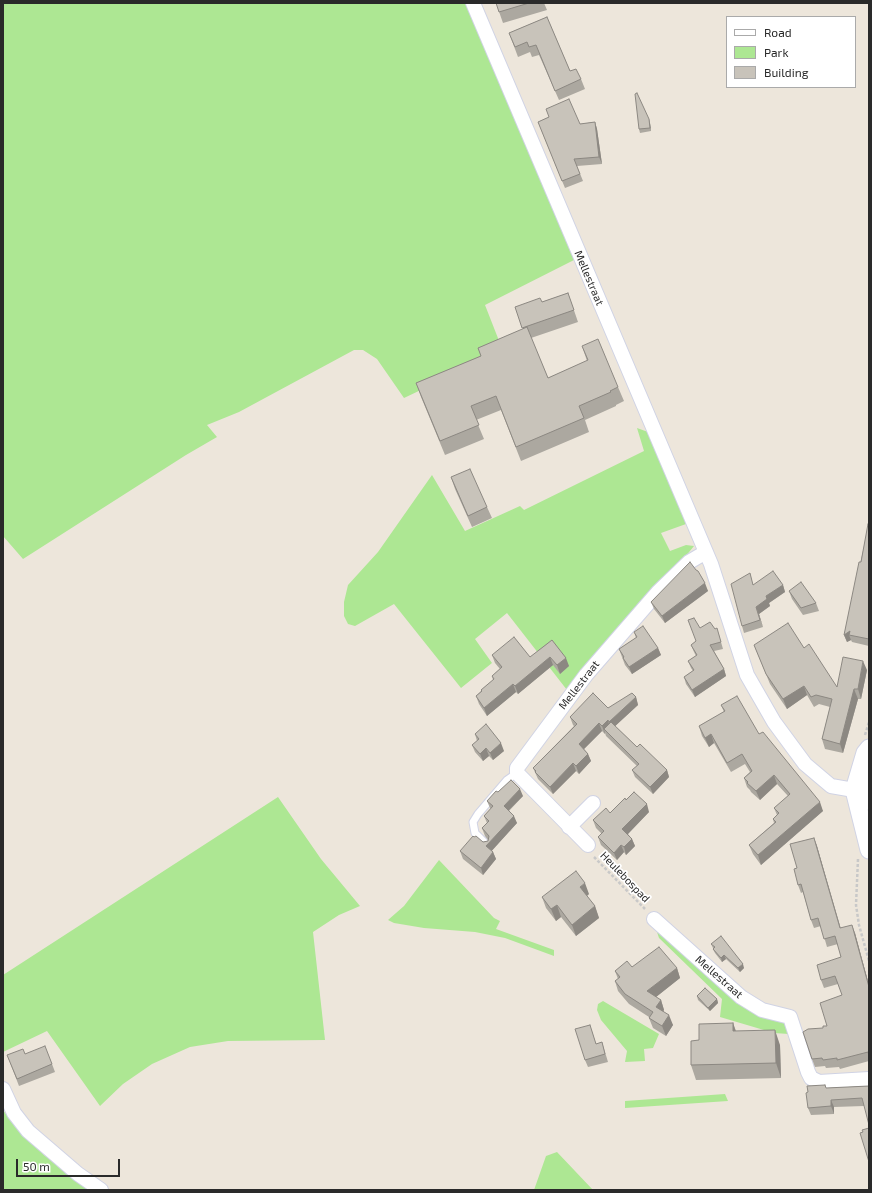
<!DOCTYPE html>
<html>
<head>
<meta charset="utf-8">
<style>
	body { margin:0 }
	#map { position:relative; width:872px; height:1193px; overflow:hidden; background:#ede6db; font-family:"Exo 2",sans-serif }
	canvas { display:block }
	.frame { position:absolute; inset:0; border:4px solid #2a2a2a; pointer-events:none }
	.legend { position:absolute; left:726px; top:16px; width:130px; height:72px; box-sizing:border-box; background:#fff; border:1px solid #aaa; margin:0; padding:5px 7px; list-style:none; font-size:12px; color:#2a2a2a }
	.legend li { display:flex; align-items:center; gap:8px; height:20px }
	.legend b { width:20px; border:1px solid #aaa }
	.scale { position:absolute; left:16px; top:1159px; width:104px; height:18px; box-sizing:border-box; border:2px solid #2a2a2a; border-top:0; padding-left:5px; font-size:12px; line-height:14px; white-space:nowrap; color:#2a2a2a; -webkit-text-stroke:3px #fff; paint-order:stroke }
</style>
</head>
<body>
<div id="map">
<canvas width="872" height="1193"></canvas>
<div class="frame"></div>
<ul class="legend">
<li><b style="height:5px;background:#fff"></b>Road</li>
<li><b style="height:11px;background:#ade793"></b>Park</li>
<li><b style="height:11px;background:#c8c3ba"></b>Building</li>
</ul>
<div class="scale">50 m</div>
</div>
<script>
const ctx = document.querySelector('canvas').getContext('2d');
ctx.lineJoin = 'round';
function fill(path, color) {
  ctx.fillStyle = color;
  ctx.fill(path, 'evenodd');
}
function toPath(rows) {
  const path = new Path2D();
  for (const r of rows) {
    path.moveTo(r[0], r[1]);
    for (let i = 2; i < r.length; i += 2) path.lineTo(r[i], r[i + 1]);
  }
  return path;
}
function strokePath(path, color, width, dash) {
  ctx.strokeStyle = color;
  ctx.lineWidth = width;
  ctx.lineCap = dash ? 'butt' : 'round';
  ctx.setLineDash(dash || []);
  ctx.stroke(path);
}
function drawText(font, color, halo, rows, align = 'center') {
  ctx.font = font + ' "Exo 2",sans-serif';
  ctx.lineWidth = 3.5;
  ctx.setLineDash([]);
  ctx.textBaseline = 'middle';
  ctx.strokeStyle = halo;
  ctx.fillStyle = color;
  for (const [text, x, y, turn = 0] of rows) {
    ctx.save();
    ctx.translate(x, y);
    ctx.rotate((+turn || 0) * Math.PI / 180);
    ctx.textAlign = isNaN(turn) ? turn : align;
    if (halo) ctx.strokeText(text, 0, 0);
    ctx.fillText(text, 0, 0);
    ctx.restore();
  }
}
const green = toPath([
	[3,3,466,3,574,260,485,305,503,351,404,398,377,359,363,350,354,350,239,412,207,425,217,437,186,455,23,559,3,536],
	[637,428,648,432,686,524,661,533,670,551,686,545,694,546,676,568,567,690,507,613,475,639,492,663,461,688,394,604,355,626,348,624,344,616,344,602,348,585,378,552,432,475,465,531,520,506,524,510,644,451],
	[278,797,321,859,360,906,339,915,313,932,325,1040,228,1041,190,1047,152,1064,123,1084,100,1106,47,1031,3,1052,3,975],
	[439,860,494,918,500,921,496,929,554,950,554,956,505,938,475,932,424,928,394,923,388,920,404,906],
	[662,927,702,966,788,1023,789,1034,774,1033,720,1017,722,999,659,938,657,932],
	[603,1001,659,1034,653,1048,644,1049,645,1061,625,1062,627,1051,601,1020,597,1010,598,1004],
	[725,1094,728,1101,625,1108,625,1101],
	[3,1110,14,1125,44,1155,91,1190,3,1190],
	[557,1152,593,1190,534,1190,546,1156]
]);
const path = toPath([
	[865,735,869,722],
	[594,857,645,909],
	[858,859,856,905,859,925,869,961]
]);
const service = toPath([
	[487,845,475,833,473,822,478,814,507,780,517,773]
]);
const minor = toPath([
	[473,3,711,564,747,675,774,722,805,764,831,786,854,790,864,790],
	[569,827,593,803],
	[588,845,517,773,517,768,586,675,658,592,689,562,706,552],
	[654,919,741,997,762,1010,790,1017,808,1072,811,1078,819,1082,869,1079],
	[3,1089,14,1113,28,1131,78,1174,101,1190]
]);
const tertiary = toPath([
	[869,748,865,753,854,790,869,850],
	[869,776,867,790,869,801]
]);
const wall = toPath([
	[496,3,544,3,547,10,503,23],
	[547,17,570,71,581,79,585,89,559,100,539,55,532,57,530,52,518,57,509,33],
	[549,117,580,124,595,122,597,129,602,164,577,166,583,181,565,188,538,122],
	[649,119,650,123,651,131,640,133,639,129],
	[568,293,578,322,531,338,548,378,587,361,582,346,618,387,624,401,616,405,616,406,585,420,589,432,521,461,501,410,476,420,484,439,445,455,421,397,416,383,481,356,478,348,523,329,515,307,542,302],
	[451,477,487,507,492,518,472,527,455,489],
	[869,524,869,646,852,642,851,640,847,642,844,635],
	[696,570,708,591,665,623,654,609,651,602],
	[750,573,753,585,783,585,785,592,769,603,770,606,759,614,763,627,744,633,742,626],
	[789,591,816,603,819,611,803,615,792,599],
	[700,628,715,629,719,635,723,649,714,651,724,669,726,676,695,697,686,684,684,677,693,671,691,668,688,661,696,656,694,652,691,645,696,641],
	[634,632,658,648,661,655,632,674,625,665,619,649,636,638],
	[552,640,569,666,560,674,553,665,518,694,516,692,487,716,479,704,476,696,481,691,481,690,493,680,492,676,500,669,495,663,492,655,530,657],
	[754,645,804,648,837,687,867,670,861,699,858,699,843,753,825,749,822,739,830,707,819,704,814,707,807,695,787,709,770,684],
	[636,697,638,705,615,726,637,747,667,770,669,777,653,794,635,777,632,770,637,766,606,736,605,733,605,734,602,731,584,749,588,754,591,761,579,774,576,771,553,794,538,779,533,768,574,726,573,725,570,717,608,708],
	[721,705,759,734,823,811,761,865,753,854,749,845,774,823,773,819,777,815,774,808,788,796,777,784,760,800,751,792,750,790,747,787,744,778,750,772,745,764,731,772,714,743,709,747,702,736,699,726,724,712],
	[475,734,504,751,493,760,489,756,483,761,475,752,472,745,477,741],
	[498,792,523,796,509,811,517,823,491,851,493,852,496,859,483,875,463,859,460,851,483,842,488,841,488,840,485,836,482,828,487,823,484,816,491,809,490,808,487,801],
	[626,800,649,812,628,834,632,839,635,846,626,855,624,852,617,860,601,845,598,837,602,834,596,828,593,820,610,813],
	[814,838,817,846,840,928,855,933,869,985,869,1061,840,1069,839,1067,826,1068,825,1066,815,1067,812,1059,823,1028,827,1026,842,995,838,984,824,988,821,980,841,957,838,944,827,947,821,926,814,928,811,920,803,892,801,893,798,885,797,868],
	[589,894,587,896,595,906,599,918,576,936,561,917,556,921,546,908,542,897],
	[711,944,744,968,740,972,726,959,722,962,715,953,713,949,714,949,713,948],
	[632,967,677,968,680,978,656,997,661,1000,664,1010,663,1011,673,1025,666,1036,653,1028,649,1018,649,1017,629,1004,618,991,615,981,618,979,615,971],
	[697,996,717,999,718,1003,710,1011,698,1000],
	[733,1023,736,1031,780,1045,781,1078,696,1080,691,1065,699,1040],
	[590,1025,596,1044,602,1042,608,1062,588,1067,585,1060],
	[25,1054,52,1064,55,1072,19,1086,7,1055],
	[869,1086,864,1106,834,1107,834,1114,811,1115,808,1108,827,1088]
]);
const shadedWall = toPath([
	[649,119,650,123,651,131,650,128],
	[595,122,597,129,602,164,599,157],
	[705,583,708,591,665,623,662,616],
	[783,585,785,592,769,603,770,606,759,614,763,627,756,607,766,596],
	[850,631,849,635,851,640,847,642,844,635],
	[658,648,661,655,632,674,629,667],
	[550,657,553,665,518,694,515,686],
	[566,658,569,666,560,674,557,665],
	[863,661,867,670,861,699,858,689],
	[724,669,726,676,695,697,692,690],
	[513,684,516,692,487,716,484,708],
	[804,686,807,695,787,709,783,699],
	[854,689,858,699,843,753,840,744],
	[636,697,638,705,612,729,609,722],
	[608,720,610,728,604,729,605,733,605,734,602,726],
	[599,723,602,731,581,752,579,744],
	[711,734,714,743,709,747,705,738],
	[501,743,504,751,493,760,490,753],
	[486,748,489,756,483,761,480,754],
	[588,754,591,761,579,774,576,766],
	[573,763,576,771,553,794,550,787],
	[667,770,669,777,653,794,650,787],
	[774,775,777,784,760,800,756,791],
	[520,789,523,796,506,813,504,806],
	[820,802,823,811,761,865,758,855],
	[647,804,649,812,625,837,622,829],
	[514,816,517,823,489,854,486,846],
	[814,838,817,846,843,936,840,928],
	[632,839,635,846,626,855,624,847],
	[621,845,624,852,617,860,614,853],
	[493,852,496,859,483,875,481,868],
	[585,883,589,894,584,898,580,887],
	[557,905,561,917,556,921,551,909],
	[595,906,599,918,576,936,572,925],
	[852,925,855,933,869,985,869,987],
	[724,955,726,959,722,962,721,958],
	[743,964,744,968,740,972,738,968],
	[677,968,680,978,651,1001,647,991],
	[717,999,718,1003,710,1011,708,1008],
	[661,1000,664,1010,660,1017,656,1007],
	[669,1015,673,1025,666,1036,662,1026],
	[733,1023,738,1038,733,1031],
	[775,1030,780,1045,781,1078,776,1063],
	[831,1100,834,1107,834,1114,831,1106]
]);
const building = toPath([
	[496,3,529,3,499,12,496,3],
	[547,17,570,71,576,69,581,79,555,91,536,45,529,47,527,42,515,47,509,33,547,17],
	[637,93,649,119,650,128,639,129,635,94,637,93],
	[569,99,580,124,595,122,599,157,574,159,580,174,562,181,538,122,549,117,546,109,569,99],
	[568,293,574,310,522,328,515,307,540,298,542,302,568,293],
	[527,327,548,378,588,360,582,346,598,339,618,387,610,391,611,392,579,406,584,418,516,447,496,396,471,406,479,425,440,441,416,383,481,356,478,348,527,327],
	[470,469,487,507,468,516,451,477,470,469],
	[868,524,869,524,869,639,849,635,850,631,844,635,859,562,861,562,868,524],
	[690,562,696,570,698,571,705,583,662,616,651,602,690,562],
	[773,571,783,585,766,596,767,599,756,607,760,620,742,626,731,584,750,573,753,585,773,571],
	[801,582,816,603,801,608,789,591,801,582],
	[694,618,700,628,710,622,715,629,717,628,721,642,710,645,724,669,692,690,684,677,694,670,688,661,697,655,691,645,696,641,688,620,694,618],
	[788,623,804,648,809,644,837,687,843,657,863,661,858,689,854,689,840,744,822,739,832,699,816,695,811,697,804,686,783,699,766,674,754,645,788,623],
	[643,626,658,648,629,667,623,658,624,657,619,649,637,637,634,632,643,626],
	[514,637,530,657,552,640,566,658,557,665,550,657,515,686,513,684,484,708,476,696,482,691,481,690,494,679,492,676,502,667,492,655,514,637],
	[593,693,608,708,632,693,636,697,609,722,608,720,602,726,599,723,579,744,588,754,576,766,573,763,550,787,535,772,536,771,533,768,577,724,570,717,593,693],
	[737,696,759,734,763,732,820,802,758,855,749,845,776,822,773,819,779,813,774,808,790,794,774,775,756,791,747,783,748,782,744,778,752,771,742,754,727,763,711,734,705,738,699,726,725,711,721,705,737,696],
	[611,722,637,747,640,744,667,770,650,787,632,770,639,764,604,729,611,722],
	[486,724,501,743,490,753,486,748,480,754,472,745,479,739,475,734,486,724],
	[511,780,520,789,504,806,514,816,486,846,493,852,481,868,460,851,473,836,474,837,476,836,483,842,488,841,489,836,482,828,489,821,484,816,493,806,487,801,496,791,498,792,511,780],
	[634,792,647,804,622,829,632,839,624,847,621,845,614,853,598,837,604,831,593,820,606,808,610,813,625,798,626,800,634,792],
	[814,838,840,928,852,925,869,987,869,1056,868,1052,837,1060,837,1058,823,1060,822,1058,812,1059,803,1032,808,1029,823,1028,823,1026,827,1026,820,1003,842,995,835,976,821,980,817,965,841,957,835,936,824,939,818,918,811,920,801,884,798,885,794,869,797,868,790,844,814,838],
	[576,871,585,883,580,887,595,906,572,925,557,905,551,909,542,897,576,871],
	[721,936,743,964,738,968,724,955,721,958,713,949,715,947,711,944,721,936],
	[659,947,677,968,647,991,661,1000,656,1007,669,1015,662,1026,649,1018,653,1012,625,994,615,981,620,977,615,971,627,961,632,967,659,947],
	[705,988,717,999,708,1008,697,996,705,988],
	[733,1023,733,1031,775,1030,776,1063,691,1065,691,1041,699,1040,699,1024,733,1023],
	[590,1025,596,1044,602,1042,605,1054,585,1060,575,1029,590,1025],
	[45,1046,52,1064,17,1079,7,1055,23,1049,25,1054,45,1046],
	[825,1085,826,1088,869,1086,869,1125,862,1098,831,1100,831,1106,808,1108,806,1093,808,1092,807,1086,825,1085],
	[869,1128,869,1162,860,1133,863,1132,862,1130,869,1128]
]);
const streetNames = [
	["Mellestraat",589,278,67],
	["Mellestraat",579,685,-52],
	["Heulebospad",625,877,46],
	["Mellestraat",719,977,41]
];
fill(green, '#ade793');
strokePath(service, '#d0d3e4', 9);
strokePath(minor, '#d0d3e4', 16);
strokePath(tertiary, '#d0d3e4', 19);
strokePath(path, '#c8c8c8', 2.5, [3, 2]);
strokePath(service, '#fff', 7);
strokePath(minor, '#fff', 14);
strokePath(tertiary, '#fff', 17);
fill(wall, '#aca8a0');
fill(shadedWall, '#8c8882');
fill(building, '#c8c3ba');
strokePath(building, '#8c8882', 1);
drawText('11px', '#2a2a2a', '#fff', streetNames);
</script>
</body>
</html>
